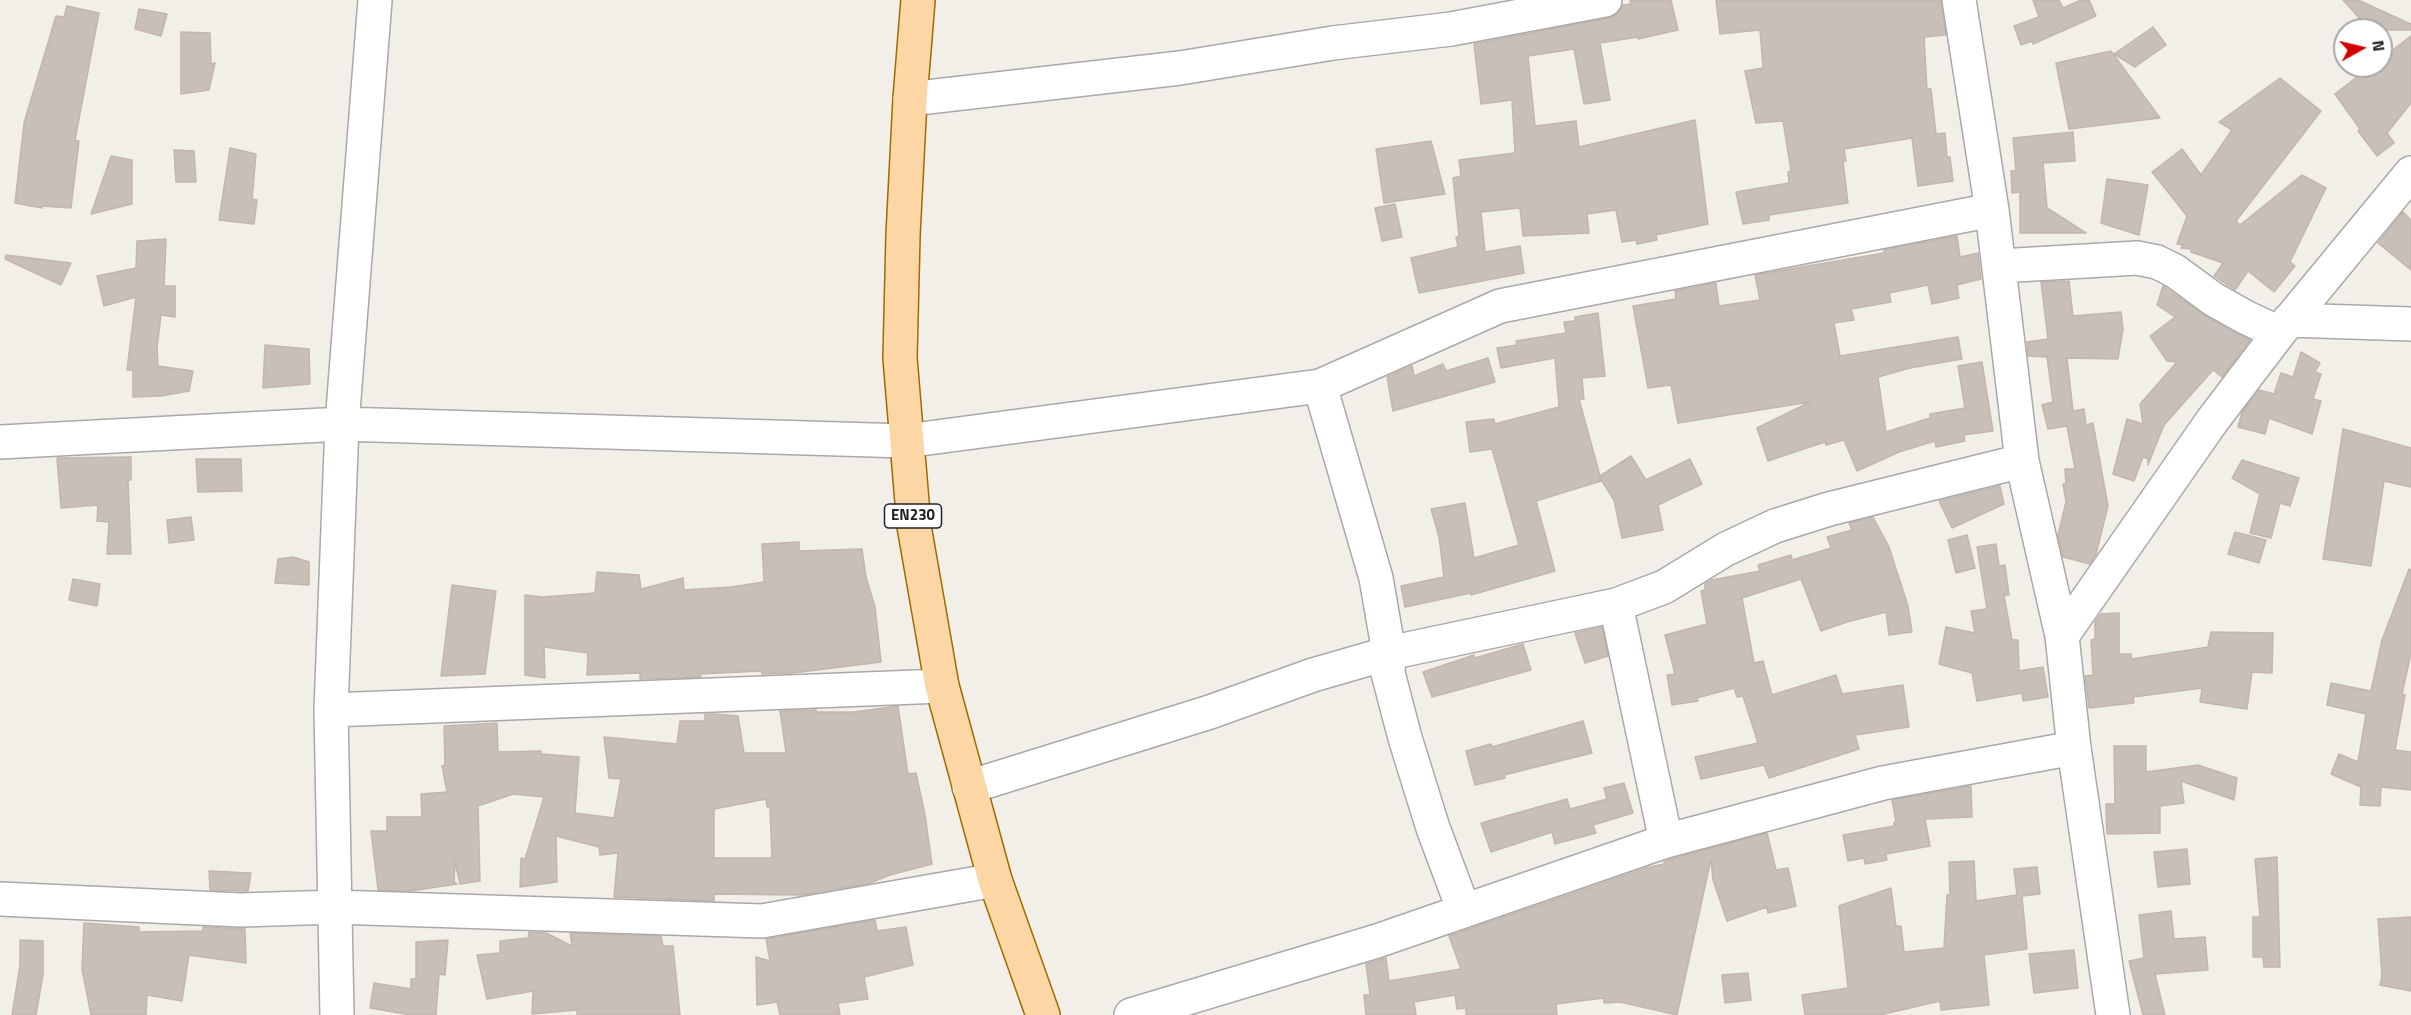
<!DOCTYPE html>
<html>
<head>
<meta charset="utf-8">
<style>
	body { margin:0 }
	#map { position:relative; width:2411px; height:1015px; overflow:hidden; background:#f2efe9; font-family:"Titillium Web",sans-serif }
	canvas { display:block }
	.north { position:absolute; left:2333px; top:18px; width:60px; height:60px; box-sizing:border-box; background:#fff; border:2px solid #a7a7a7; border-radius:50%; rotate:82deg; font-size:16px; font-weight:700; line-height:24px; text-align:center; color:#222 }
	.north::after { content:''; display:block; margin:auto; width:21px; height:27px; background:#d40000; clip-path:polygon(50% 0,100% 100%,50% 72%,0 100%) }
</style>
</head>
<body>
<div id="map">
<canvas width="2411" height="1015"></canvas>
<div class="north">N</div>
</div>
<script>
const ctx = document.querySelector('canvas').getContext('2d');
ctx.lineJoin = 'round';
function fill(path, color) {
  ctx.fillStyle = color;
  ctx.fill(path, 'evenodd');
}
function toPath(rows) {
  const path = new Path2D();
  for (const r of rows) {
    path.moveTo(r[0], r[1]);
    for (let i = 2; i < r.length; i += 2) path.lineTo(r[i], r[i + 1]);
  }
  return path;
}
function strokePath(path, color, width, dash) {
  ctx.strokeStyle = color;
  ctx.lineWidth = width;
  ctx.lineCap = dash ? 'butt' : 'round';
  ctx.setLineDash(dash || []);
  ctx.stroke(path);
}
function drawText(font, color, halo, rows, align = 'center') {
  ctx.font = font + ' "Titillium Web",sans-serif';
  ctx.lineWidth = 4.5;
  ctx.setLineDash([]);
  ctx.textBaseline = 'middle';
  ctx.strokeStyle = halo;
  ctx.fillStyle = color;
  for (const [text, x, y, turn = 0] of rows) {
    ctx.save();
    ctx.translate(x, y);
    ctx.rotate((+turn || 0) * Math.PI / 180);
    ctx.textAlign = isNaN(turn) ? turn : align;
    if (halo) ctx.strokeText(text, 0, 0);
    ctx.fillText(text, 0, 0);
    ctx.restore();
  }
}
const building = toPath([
	[1630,0,1671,0,1678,30,1638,39,1638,37,1600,43,1610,100,1584,104,1574,49,1528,56,1535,126,1576,121,1579,147,1695,120,1708,224,1656,235,1657,240,1637,244,1636,240,1622,242,1616,210,1587,214,1589,233,1523,236,1520,208,1481,212,1485,252,1520,246,1524,273,1419,293,1411,258,1458,247,1456,237,1459,237,1453,178,1461,176,1459,160,1515,153,1512,100,1481,104,1474,44,1608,18,1618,14,1623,5,1631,4,1630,0],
	[1716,0,1941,0,1946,35,1924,37,1927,89,1931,89,1936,134,1945,133,1947,157,1950,157,1953,181,1918,186,1912,138,1844,149,1846,161,1843,161,1848,203,1769,215,1769,220,1743,224,1736,192,1789,183,1788,172,1791,171,1783,121,1756,123,1745,71,1763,68,1760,30,1720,34,1716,0],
	[2033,0,2059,0,2063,8,2081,0,2089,0,2096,16,2033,44,2032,41,2021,45,2014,26,2039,17,2033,0],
	[2343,0,2358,0,2411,24,2411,30,2358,30,2362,21,2343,0],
	[67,6,99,13,75,140,79,141,71,208,42,206,42,208,15,203,24,123,56,16,64,17,67,6],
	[139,9,167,14,161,36,135,29,139,9],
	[2153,27,2166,45,2135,67,2114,54,2153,27],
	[181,32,210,33,211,64,215,63,209,90,181,94,181,32],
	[2411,36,2411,103,2387,133,2394,143,2377,156,2358,131,2360,129,2335,94,2371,66,2381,66,2381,59,2411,36],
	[2111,51,2160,118,2069,129,2056,63,2111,51],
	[2280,78,2321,111,2236,221,2240,225,2302,175,2326,188,2290,262,2295,266,2274,292,2248,271,2235,290,2214,276,2223,263,2191,252,2191,249,2181,248,2183,245,2177,244,2187,216,2152,172,2182,149,2201,175,2232,130,2219,122,2280,78],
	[2073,132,2075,161,2043,163,2047,208,2086,233,2020,233,2020,192,2012,193,2011,171,2016,171,2013,138,2073,132],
	[1431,141,1445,194,1384,203,1376,149,1431,141],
	[230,148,256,154,252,199,257,200,254,224,219,220,230,148],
	[174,150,194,151,196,182,176,182,174,150],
	[111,156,132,160,132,204,91,214,111,156],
	[2107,179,2148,185,2139,235,2101,223,2107,179],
	[1395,204,1402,237,1382,241,1375,208,1395,204],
	[2403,212,2411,220,2411,270,2378,243,2403,212],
	[1957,236,1960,257,1978,253,1981,279,1957,285,1959,298,1932,304,1928,285,1889,293,1891,302,1851,309,1854,320,1834,323,1840,356,1958,337,1962,359,1910,368,1878,377,1886,432,1930,418,1930,414,1965,408,1958,366,1982,362,1993,431,1964,435,1965,441,1936,447,1935,441,1899,452,1857,471,1844,440,1826,445,1825,442,1768,461,1757,428,1810,402,1678,423,1671,385,1648,388,1633,306,1676,299,1675,291,1716,283,1719,306,1760,300,1755,275,1884,253,1884,250,1957,236],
	[166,239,164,286,175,286,175,317,161,315,157,348,158,366,193,371,189,391,161,396,133,397,133,370,127,370,136,297,104,306,97,276,136,268,137,241,166,239],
	[6,255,71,263,61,285,5,259,6,255],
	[2069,281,2073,316,2121,312,2123,329,2118,359,2067,358,2073,411,2084,409,2086,425,2093,423,2108,506,2096,554,2090,564,2063,557,2058,535,2066,502,2063,484,2066,484,2065,469,2075,469,2067,426,2048,429,2042,405,2053,402,2047,357,2028,356,2027,342,2048,339,2041,282,2069,281],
	[2163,286,2204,315,2250,340,2222,377,2213,370,2164,425,2148,465,2148,459,2143,457,2134,481,2113,474,2127,419,2143,424,2140,404,2177,362,2167,361,2150,336,2175,317,2157,305,2163,286],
	[1598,313,1605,376,1582,378,1584,399,1579,399,1600,476,1631,456,1646,480,1690,459,1702,484,1658,505,1663,530,1622,538,1614,500,1600,478,1601,481,1536,501,1555,571,1471,595,1471,593,1405,607,1401,586,1444,577,1439,537,1431,509,1465,503,1474,558,1519,545,1492,449,1470,452,1466,422,1494,419,1495,424,1559,407,1555,358,1501,368,1497,348,1517,345,1516,341,1566,333,1564,322,1575,321,1575,317,1598,313],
	[265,345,309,349,310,384,263,388,265,345],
	[2301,352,2320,363,2315,372,2321,374,2313,399,2321,401,2312,434,2269,418,2265,434,2238,427,2242,412,2259,390,2274,394,2281,373,2293,377,2301,352],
	[1488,358,1495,382,1393,411,1387,377,1412,366,1414,376,1443,364,1446,371,1488,358],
	[2343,429,2411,448,2411,487,2384,481,2371,566,2323,559,2343,429],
	[131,457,131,480,128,480,131,554,107,554,109,522,97,521,98,505,61,508,57,458,131,457],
	[196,459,241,459,242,491,198,492,196,459],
	[2242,460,2299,478,2290,506,2280,503,2271,538,2250,533,2260,494,2232,478,2242,460],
	[2000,486,2004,504,1952,528,1939,501,2000,486],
	[191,517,194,540,169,543,167,520,191,517],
	[1873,517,1889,547,1908,606,1912,632,1889,635,1886,612,1847,622,1821,631,1801,579,1742,598,1754,663,1763,661,1772,695,1836,675,1842,694,1903,685,1909,727,1855,735,1859,749,1769,778,1764,765,1701,779,1695,757,1758,743,1743,696,1737,697,1734,688,1697,698,1698,701,1672,705,1667,675,1675,674,1665,635,1707,624,1701,591,1705,590,1705,584,1712,580,1760,571,1758,565,1791,555,1792,560,1831,548,1827,537,1852,530,1849,523,1873,517],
	[2235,532,2266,540,2259,563,2228,554,2235,532],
	[1967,535,1975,568,1956,573,1948,540,1967,535],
	[799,542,799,551,862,549,866,577,875,607,881,662,793,673,762,674,761,671,700,674,701,677,640,679,640,673,587,675,588,653,544,647,545,678,525,675,525,595,543,597,595,593,597,572,639,575,641,589,683,578,684,590,731,587,764,582,762,544,799,542],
	[1996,544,1999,566,2005,565,2009,595,2004,595,2012,640,2018,640,2019,671,2043,667,2048,697,2023,701,2022,693,1977,701,1972,673,1939,664,1946,627,1975,633,1971,611,1987,609,1977,547,1996,544],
	[293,557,309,562,309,585,275,583,278,559,293,557],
	[2409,569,2411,570,2411,653,2402,694,2405,695,2395,750,2411,752,2411,790,2381,787,2380,806,2360,805,2361,787,2331,774,2339,754,2358,762,2366,714,2327,705,2331,683,2371,691,2382,640,2409,569],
	[73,579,100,584,97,606,69,600,73,579],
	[452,585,496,591,485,674,441,676,452,585],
	[2119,613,2119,654,2131,654,2131,659,2208,647,2211,632,2273,633,2272,673,2252,672,2247,709,2200,702,2202,688,2133,697,2134,703,2089,708,2085,676,2093,675,2091,640,2095,639,2095,622,2101,614,2119,613],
	[1602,627,1608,656,1585,663,1575,633,1602,627],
	[1523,644,1531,670,1432,697,1423,672,1474,655,1475,658,1523,644],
	[898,706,908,774,916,773,925,815,932,864,890,875,870,883,801,895,714,894,714,901,614,897,618,853,600,855,599,847,556,836,557,882,520,887,521,858,525,859,544,797,513,794,478,806,480,881,460,884,455,862,454,882,457,884,410,891,378,890,371,831,387,831,387,817,422,817,421,794,447,792,442,766,445,765,444,726,497,723,498,752,541,751,541,754,579,757,575,813,614,818,621,779,609,778,604,737,677,744,680,721,705,721,705,714,715,714,738,716,744,753,786,753,780,711,816,710,816,712,854,712,898,706],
	[766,799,767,807,770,806,772,858,714,858,714,809,766,799],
	[1583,721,1592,753,1504,775,1505,778,1475,785,1466,751,1491,744,1492,747,1583,721],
	[2114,746,2146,746,2146,772,2198,765,2237,778,2234,800,2181,781,2184,803,2160,806,2160,833,2107,834,2106,804,2115,804,2114,746],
	[1624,783,1633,813,1593,825,1596,833,1555,844,1552,832,1491,852,1481,823,1567,799,1570,809,1607,799,1604,788,1624,783],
	[1971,786,1972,817,1925,819,1930,846,1886,854,1887,860,1865,864,1864,858,1848,861,1843,835,1894,826,1894,822,1896,822,1892,800,1971,786],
	[1767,833,1776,870,1788,868,1796,906,1768,913,1767,907,1727,921,1713,880,1711,859,1677,1015,1620,1002,1604,1003,1604,998,1556,1004,1557,1015,1466,1015,1466,1008,1457,1009,1455,995,1414,1002,1416,1015,1366,1015,1364,995,1370,995,1366,964,1386,958,1389,981,1461,969,1449,936,1646,868,1664,864,1664,862,1671,859,1767,833],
	[2187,849,2190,884,2158,887,2154,852,2187,849],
	[2277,857,2280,967,2264,967,2263,957,2253,957,2253,917,2260,917,2255,859,2277,857],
	[1974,861,1976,901,2017,895,2014,869,2037,867,2040,894,2022,896,2027,949,1984,955,1989,1005,1941,1010,1940,1001,1880,1015,1805,1015,1802,995,1848,988,1839,906,1891,888,1896,926,1901,926,1904,952,1944,948,1947,895,1950,895,1949,862,1974,861],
	[209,871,251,873,248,891,210,890,209,871],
	[2171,911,2174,939,2205,937,2208,970,2155,974,2165,1015,2143,1015,2129,961,2144,958,2139,915,2171,911],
	[2411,917,2411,991,2380,985,2382,976,2378,919,2411,917],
	[875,920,877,931,906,927,913,965,864,977,868,999,838,1003,840,1015,780,1015,777,1002,757,1005,756,957,770,961,766,939,875,920],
	[84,923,139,927,139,932,203,931,203,927,245,929,246,963,189,955,182,1001,147,995,146,1015,91,1015,82,969,84,923],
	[529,932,546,933,572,946,570,933,661,936,663,946,673,946,680,1015,577,1015,577,1010,532,1014,533,991,487,999,477,955,500,953,500,941,528,938,529,932],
	[20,940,43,941,43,975,36,1015,12,1015,20,965,20,940],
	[448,940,445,975,439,974,436,1015,411,1015,370,1008,374,983,411,989,411,979,416,979,416,942,448,940],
	[2074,950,2078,988,2034,993,2029,954,2074,950],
	[1748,973,1751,1000,1725,1003,1722,975,1748,973]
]);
const minor = toPath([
	[1959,0,1992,210,2022,461,2062,636,2074,748,2113,1015],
	[910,99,1180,68,1333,43,1451,29,1605,0],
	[1999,266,2137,258,2157,262,2175,271,2213,299,2245,317,2279,333],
	[2289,320,2411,324],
	[1320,386,1376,578,1389,653,1388,673,1405,738,1433,828,1464,911],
	[0,442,342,424,906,441,1320,386,1500,306,1992,210],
	[1616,605,1666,841],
	[2062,636,2212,421,2279,333,2411,173],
	[331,710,942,686],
	[969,787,1210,712,1313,675,1389,653,1616,605,1664,587,1726,549,1775,526,1829,509,2022,461],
	[0,899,241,910,335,907,762,921,995,880],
	[337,1015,331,710,342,424,375,0],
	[1131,1015,1377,941,1666,841,1883,783,2074,748]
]);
const major = toPath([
	[918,0,910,99,903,235,900,358,914,526,942,686,995,880,1043,1015]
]);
const shields = [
	[913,516,57]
];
const shieldNames = [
	["EN230",913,516]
];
fill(building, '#c7bfb8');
strokePath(building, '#c4b6ab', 1.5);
strokePath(minor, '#a9a9a9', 36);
strokePath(major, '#a06b00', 36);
strokePath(minor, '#fff', 33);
strokePath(major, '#fcd6a4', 33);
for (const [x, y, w] of shields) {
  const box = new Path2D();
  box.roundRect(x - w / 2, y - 12, w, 24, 4.5);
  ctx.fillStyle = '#fff';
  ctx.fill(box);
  strokePath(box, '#222', 1.5);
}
drawText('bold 15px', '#222', null, shieldNames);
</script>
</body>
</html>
